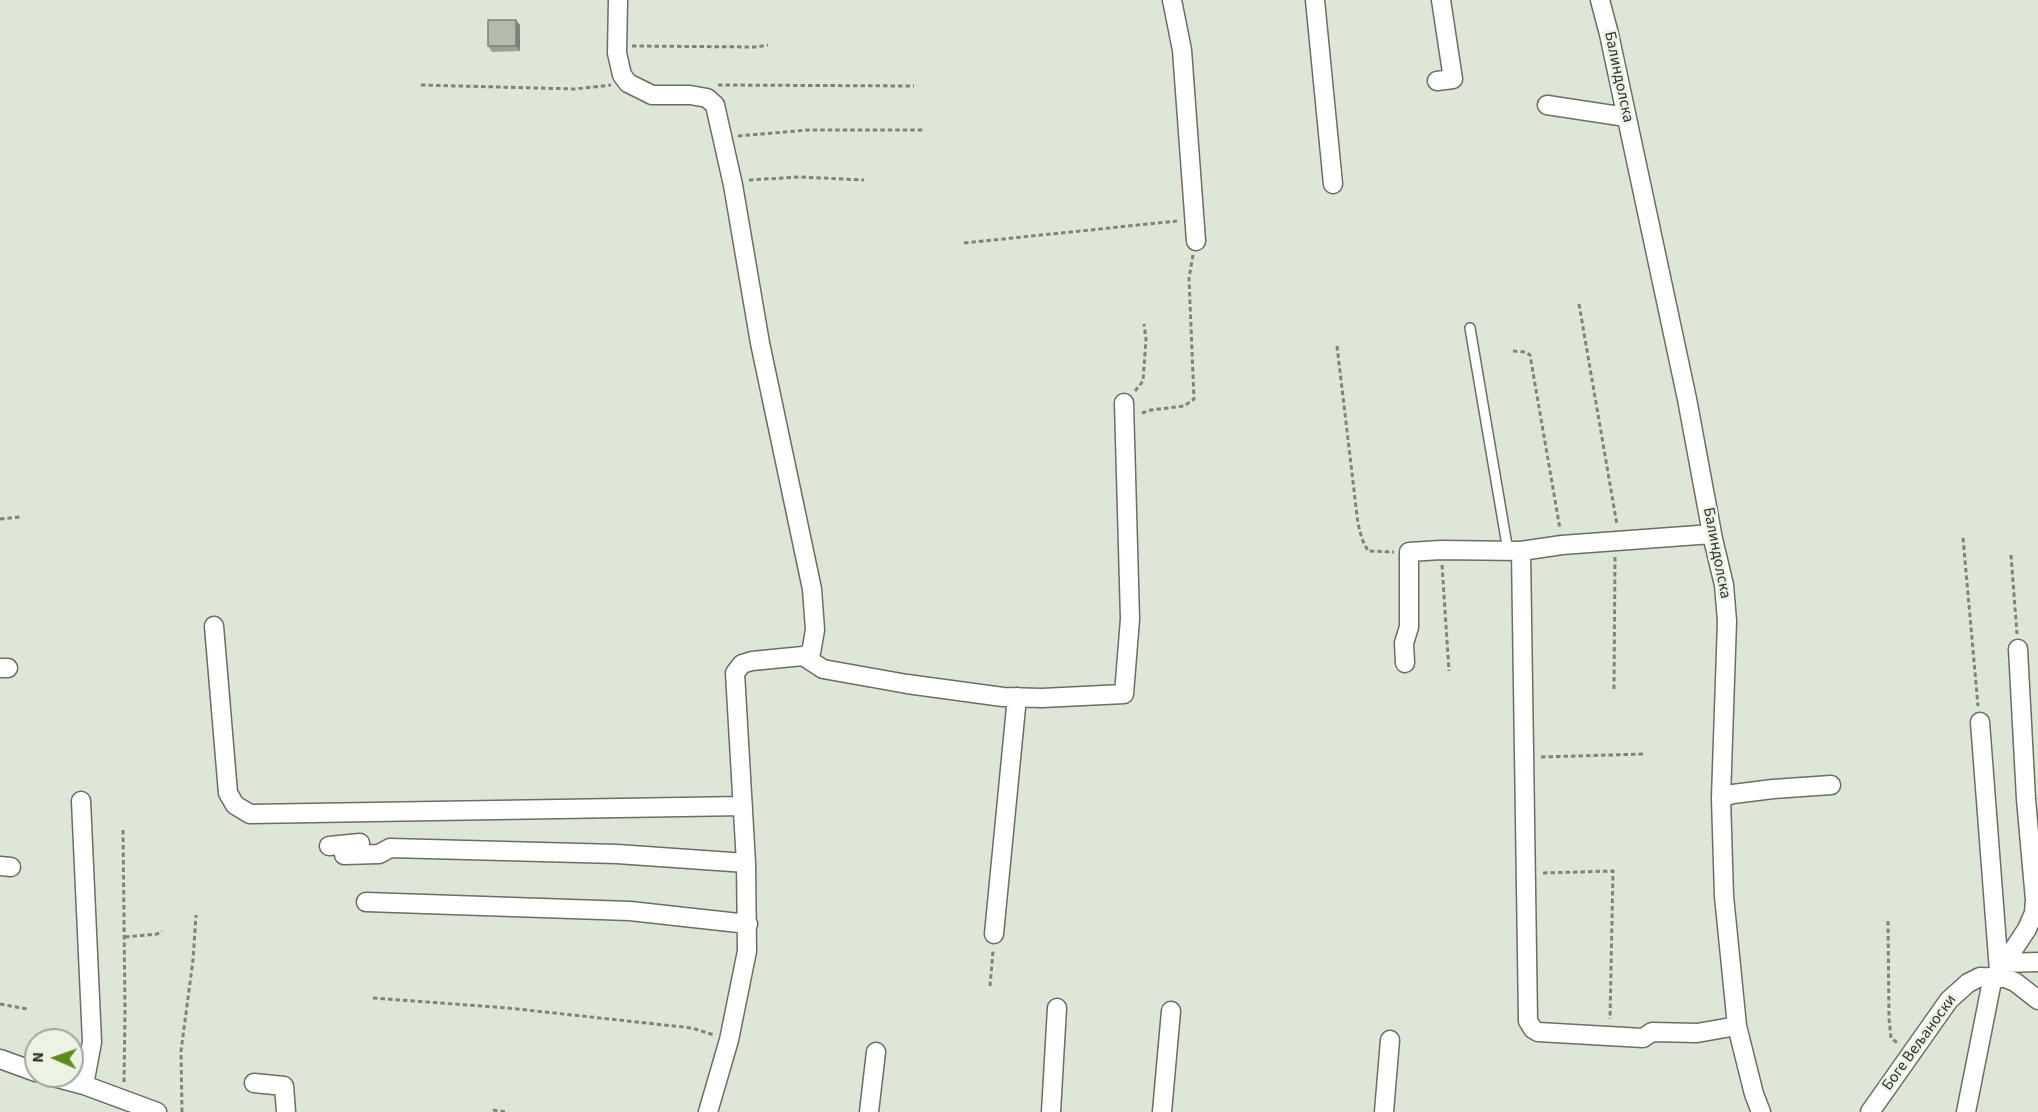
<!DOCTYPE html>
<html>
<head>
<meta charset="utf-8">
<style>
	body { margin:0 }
	#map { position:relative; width:2038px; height:1112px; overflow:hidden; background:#dee6d8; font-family:"Source Sans 3",sans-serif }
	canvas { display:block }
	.north { position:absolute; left:24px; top:1028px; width:60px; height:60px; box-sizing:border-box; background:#ecf3e5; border:2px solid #a0a69b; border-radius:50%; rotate:272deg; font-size:16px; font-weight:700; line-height:24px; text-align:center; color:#2f322c }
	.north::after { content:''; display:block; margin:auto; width:21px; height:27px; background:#5d8b1e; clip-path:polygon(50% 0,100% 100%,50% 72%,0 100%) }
</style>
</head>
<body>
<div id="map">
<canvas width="2038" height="1112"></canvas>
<div class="north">N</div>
</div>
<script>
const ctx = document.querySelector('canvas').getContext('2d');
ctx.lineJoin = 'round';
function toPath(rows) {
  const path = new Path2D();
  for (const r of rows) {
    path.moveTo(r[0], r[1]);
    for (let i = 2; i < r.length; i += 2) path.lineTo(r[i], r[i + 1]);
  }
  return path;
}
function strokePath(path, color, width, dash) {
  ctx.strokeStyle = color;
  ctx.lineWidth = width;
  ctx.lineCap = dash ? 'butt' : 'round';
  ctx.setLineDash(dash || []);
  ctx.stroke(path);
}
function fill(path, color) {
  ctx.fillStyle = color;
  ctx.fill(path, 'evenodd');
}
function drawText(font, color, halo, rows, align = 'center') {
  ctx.font = font + ' "Source Sans 3",sans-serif';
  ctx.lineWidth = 5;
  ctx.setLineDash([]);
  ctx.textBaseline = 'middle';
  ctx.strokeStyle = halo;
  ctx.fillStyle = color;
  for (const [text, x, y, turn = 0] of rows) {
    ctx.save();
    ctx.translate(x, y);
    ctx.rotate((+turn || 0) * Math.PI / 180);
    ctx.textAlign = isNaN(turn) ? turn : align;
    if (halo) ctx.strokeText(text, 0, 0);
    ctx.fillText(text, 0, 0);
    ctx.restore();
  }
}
const path = toPath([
	[632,46,757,47,768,45],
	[421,85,575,89,611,85],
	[718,85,914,86],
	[738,136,808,130,925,130],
	[749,180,800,177,864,180],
	[964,243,1177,221],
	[1579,304,1617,525],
	[1337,346,1358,524,1362,539,1368,551,1394,552],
	[1513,351,1525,352,1530,355,1560,529],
	[1135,391,1143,381,1146,339,1144,324],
	[1142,413,1151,410,1184,406,1194,399,1189,278,1193,255],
	[0,519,20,517],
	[1963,538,1978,706],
	[2011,555,2017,634],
	[1442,565,1449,671],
	[1614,689,1615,556],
	[1541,757,1644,754],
	[123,830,125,1010,124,1083],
	[1543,873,1613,871,1610,1019],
	[1888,921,1889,1019,1891,1038,1899,1044],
	[125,937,157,934,162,931],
	[990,986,993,951],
	[373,998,508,1008,692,1028,714,1035],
	[0,1004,27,1009],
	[493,1110,506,1112],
	[182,1112,181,1051,193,960,196,915]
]);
const service = toPath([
	[1470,328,1508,551]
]);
const minor = toPath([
	[618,0,617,53,622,75,628,83,652,95,690,95,707,98,715,105,733,185,760,343,812,589,815,630,811,653,803,656,752,661,742,664,735,673,746,863,747,951,729,1040,708,1112],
	[1172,0,1182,50,1196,241],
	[1315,0,1333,184],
	[1600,0,1609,34,1687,399,1713,539,1724,585,1727,621,1721,798,1724,896,1737,1026,1754,1094,1761,1112],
	[1437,81,1453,79,1441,0],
	[1547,105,1626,117],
	[1521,551,1528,1021,1533,1029,1538,1032,1643,1038,1652,1032,1697,1033,1737,1026],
	[214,626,228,793,235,805,250,814,743,806],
	[803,656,823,669,907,684,1003,697,1042,698,1124,694,1130,619,1124,403],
	[1405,663,1404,643,1409,627,1409,552,1441,550,1521,551,1562,545,1712,534],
	[0,668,8,668],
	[1980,722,1999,971],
	[1721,798,1733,794,1773,789,1831,785],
	[81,801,92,1042,84,1085],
	[329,846,360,843],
	[344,855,379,854,390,848,617,854,746,863],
	[0,866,11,867],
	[366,902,630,911,748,924],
	[994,934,1017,697],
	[2005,963,2038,962],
	[2005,978,1999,971,2027,929,2034,913,2035,900,2026,799,2018,649],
	[0,1059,36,1072],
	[50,1076,84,1085,157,1112],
	[254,1083,284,1086,286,1112],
	[869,1112,876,1052],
	[1051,1112,1057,1008],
	[1162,1112,1171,1011],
	[1384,1112,1390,1040],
	[1870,1112,1949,1000,1968,983,1980,977,2005,978,2015,982,2038,1000],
	[1966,1112,1993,976]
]);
const wall = toPath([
	[520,25,520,51,492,52,488,46]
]);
const shadedWall = toPath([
	[516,20,520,25,520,51,516,46]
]);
const building = toPath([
	[488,20,516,20,516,46,488,46,488,20]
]);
const streetNames = [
	["Балиндолска",1618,77,78],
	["Балиндолска",1716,553,79],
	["Боге Вељаноски",1920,1043,-54]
];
strokePath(service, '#696f63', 12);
strokePath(minor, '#696f63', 21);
strokePath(path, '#7f847b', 3, [4.5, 3]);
strokePath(service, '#fff', 9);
strokePath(minor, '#fff', 18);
fill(wall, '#9aa195');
fill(shadedWall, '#7d8379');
fill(building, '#b3bbad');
strokePath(building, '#7d8379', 1.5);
drawText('16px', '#2f322c', '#ecf3e5', streetNames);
</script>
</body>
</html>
